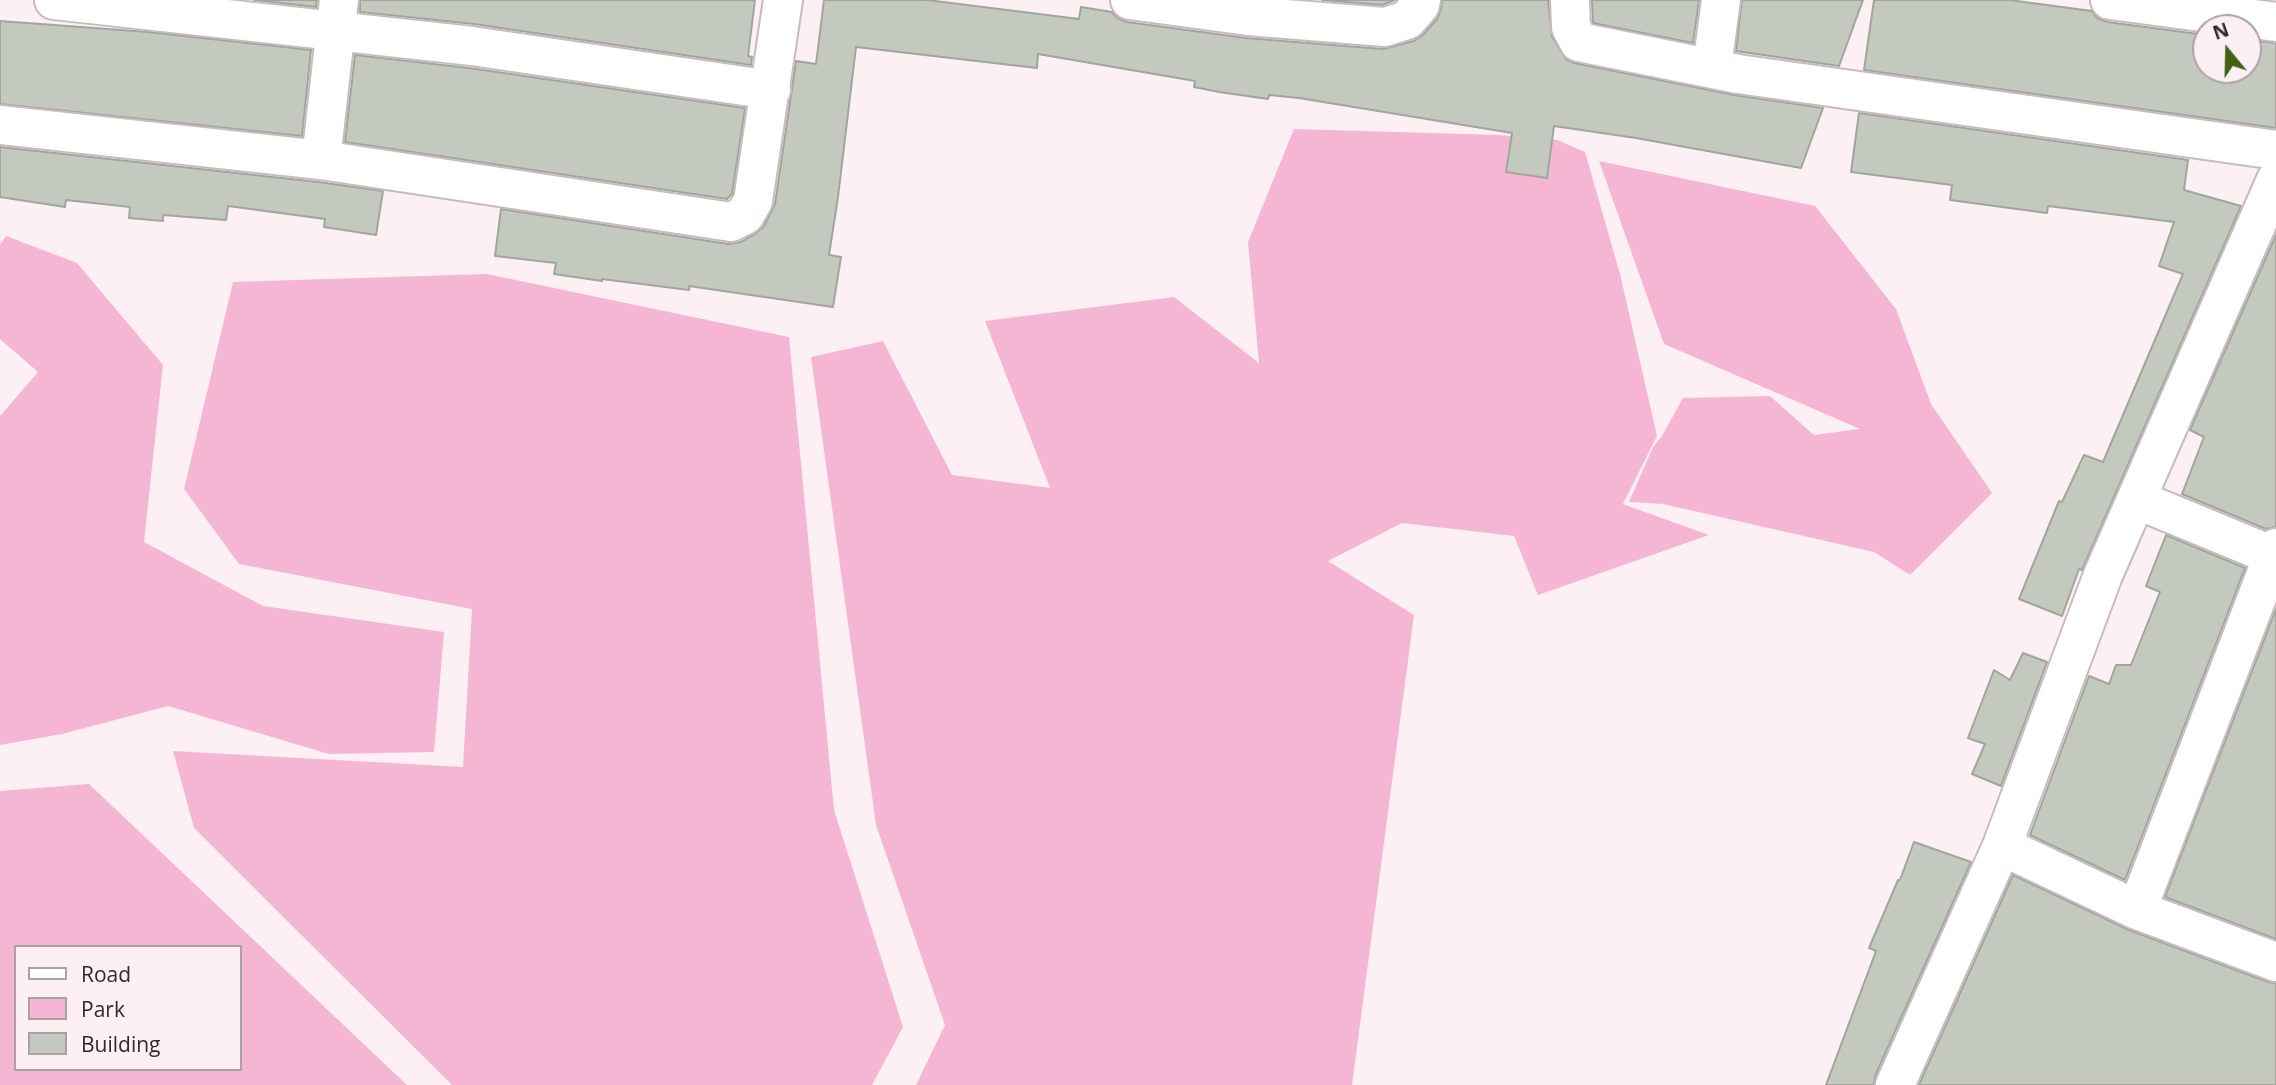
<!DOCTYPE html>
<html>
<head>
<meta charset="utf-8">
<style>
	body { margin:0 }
	#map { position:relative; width:2276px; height:1085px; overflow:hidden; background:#fcf0f5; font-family:"Open Sans",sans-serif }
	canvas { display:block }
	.legend { position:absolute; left:14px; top:945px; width:228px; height:126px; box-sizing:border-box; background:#fcf0f5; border:2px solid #aaa1a5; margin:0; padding:9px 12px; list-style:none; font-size:21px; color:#2f2b2d }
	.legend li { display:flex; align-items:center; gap:14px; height:35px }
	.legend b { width:35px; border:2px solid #aaa1a5 }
	.north { position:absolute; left:2192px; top:14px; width:70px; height:70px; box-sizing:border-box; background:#fcf0f5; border:2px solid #aaa1a5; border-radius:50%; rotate:341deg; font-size:19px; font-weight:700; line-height:28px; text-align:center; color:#2f2b2d }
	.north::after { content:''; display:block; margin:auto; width:24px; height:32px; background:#446113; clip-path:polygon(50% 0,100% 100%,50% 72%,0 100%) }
</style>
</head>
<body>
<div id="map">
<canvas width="2276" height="1085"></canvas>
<ul class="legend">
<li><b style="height:9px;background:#fff"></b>Road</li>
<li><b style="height:19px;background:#f5b6d4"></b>Park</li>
<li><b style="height:19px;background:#c4c9bf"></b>Building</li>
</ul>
<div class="north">N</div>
</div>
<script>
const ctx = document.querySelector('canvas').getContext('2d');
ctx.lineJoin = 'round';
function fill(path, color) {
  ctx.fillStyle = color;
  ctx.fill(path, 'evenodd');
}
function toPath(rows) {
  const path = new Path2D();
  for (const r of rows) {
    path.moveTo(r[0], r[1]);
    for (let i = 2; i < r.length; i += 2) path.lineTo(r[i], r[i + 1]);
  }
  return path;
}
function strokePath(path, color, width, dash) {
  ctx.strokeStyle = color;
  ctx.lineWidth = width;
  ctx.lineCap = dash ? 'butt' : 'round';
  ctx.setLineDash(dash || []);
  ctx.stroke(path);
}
const green = toPath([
	[1294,129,1499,135,1557,140,1585,152,1620,274,1657,436,1623,504,1709,535,1538,595,1514,536,1402,523,1328,561,1414,615,1352,1085,916,1085,945,1025,876,825,811,357,883,341,952,475,1050,488,985,321,1174,297,1259,363,1248,242],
	[1599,161,1815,206,1896,309,1931,404,1992,493,1910,575,1874,552,1663,504,1629,502,1653,447,1662,436,1683,398,1770,396,1814,435,1860,429,1664,344],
	[6,236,77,263,163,365,144,542,263,606,444,632,434,752,329,754,168,706,62,734,0,745,0,416,38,372,0,339,0,245],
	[487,274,789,337,834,810,903,1027,872,1085,452,1085,194,828,173,751,463,767,472,609,239,564,184,489,233,282],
	[89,784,407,1085,0,1085,0,791],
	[16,947,240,947,240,1069,16,1069]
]);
const building = toPath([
	[254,0,317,0,316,7,254,0],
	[360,0,755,0,748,56,752,57,751,65,474,24,360,12,360,0],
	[824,0,927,0,1079,19,1081,7,1112,12,1117,18,1127,22,1246,38,1383,49,1414,41,1423,35,1437,19,1441,9,1442,0,1548,0,1552,37,1566,59,1574,63,1734,95,1823,108,1801,168,1636,138,1554,126,1547,178,1506,172,1512,133,1299,98,1269,95,1268,99,1219,92,1194,87,1195,81,1038,54,1037,68,856,47,838,197,829,255,841,257,833,307,689,286,689,290,602,279,602,281,554,274,556,263,495,256,501,209,728,244,741,242,755,234,764,226,775,204,796,61,816,64,824,0],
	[1322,0,1395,0,1382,5,1322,0],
	[1592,0,1699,0,1693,43,1593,23,1592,0],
	[1742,0,1863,0,1839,66,1736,51,1742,0],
	[1874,0,2009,0,2092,11,2097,18,2107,22,2206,35,2206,70,2248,70,2248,40,2276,43,2276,128,1864,70,1874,0],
	[0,21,148,32,311,50,302,136,0,104,0,21],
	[355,55,469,68,745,108,732,194,727,199,345,142,355,55],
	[1859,113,2188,160,2184,190,2241,206,2082,570,2079,569,2062,616,2019,599,2059,501,2062,502,2084,455,2103,462,2183,274,2159,266,2174,222,2048,206,2047,213,1950,200,1952,185,1851,172,1859,113],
	[0,147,318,182,383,191,376,235,324,227,325,219,228,206,226,220,163,215,163,221,129,218,130,207,66,200,65,207,0,197,0,147],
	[2276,235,2276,527,2266,529,2182,494,2204,437,2190,430,2276,235],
	[2166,535,2245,568,2125,880,2030,835,2089,676,2109,684,2116,665,2131,665,2160,592,2146,586,2166,535],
	[2276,609,2276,939,2165,897,2276,609],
	[2023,653,2047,662,2001,786,1972,774,1985,744,1968,738,1994,670,2010,680,2023,653],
	[1914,842,1971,862,1875,1076,1874,1085,1826,1085,1876,951,1869,948,1898,880,1900,880,1914,842],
	[2013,875,2129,930,2268,982,2276,983,2276,1085,1919,1085,2013,875]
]);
const minor = toPath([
	[54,0,472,46,771,90],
	[1130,0,1248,16,1385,27,1407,20,1420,5,1421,0],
	[1570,0,1571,27,1579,42,1738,74,2276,150],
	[2110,0,2276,22],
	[1712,67,1721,0],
	[0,125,321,160,731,222,745,215,753,201,783,0],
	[321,160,339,0],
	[2138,500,2276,557],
	[2002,846,2137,910,2276,962],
	[2137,910,2276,548],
	[1895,1085,2002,846,2103,575,2276,180]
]);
fill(green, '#f5b6d4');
fill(building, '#c4c9bf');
strokePath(building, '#a1a59c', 2);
strokePath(minor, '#c7bbc0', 42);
strokePath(minor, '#fff', 38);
</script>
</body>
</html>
